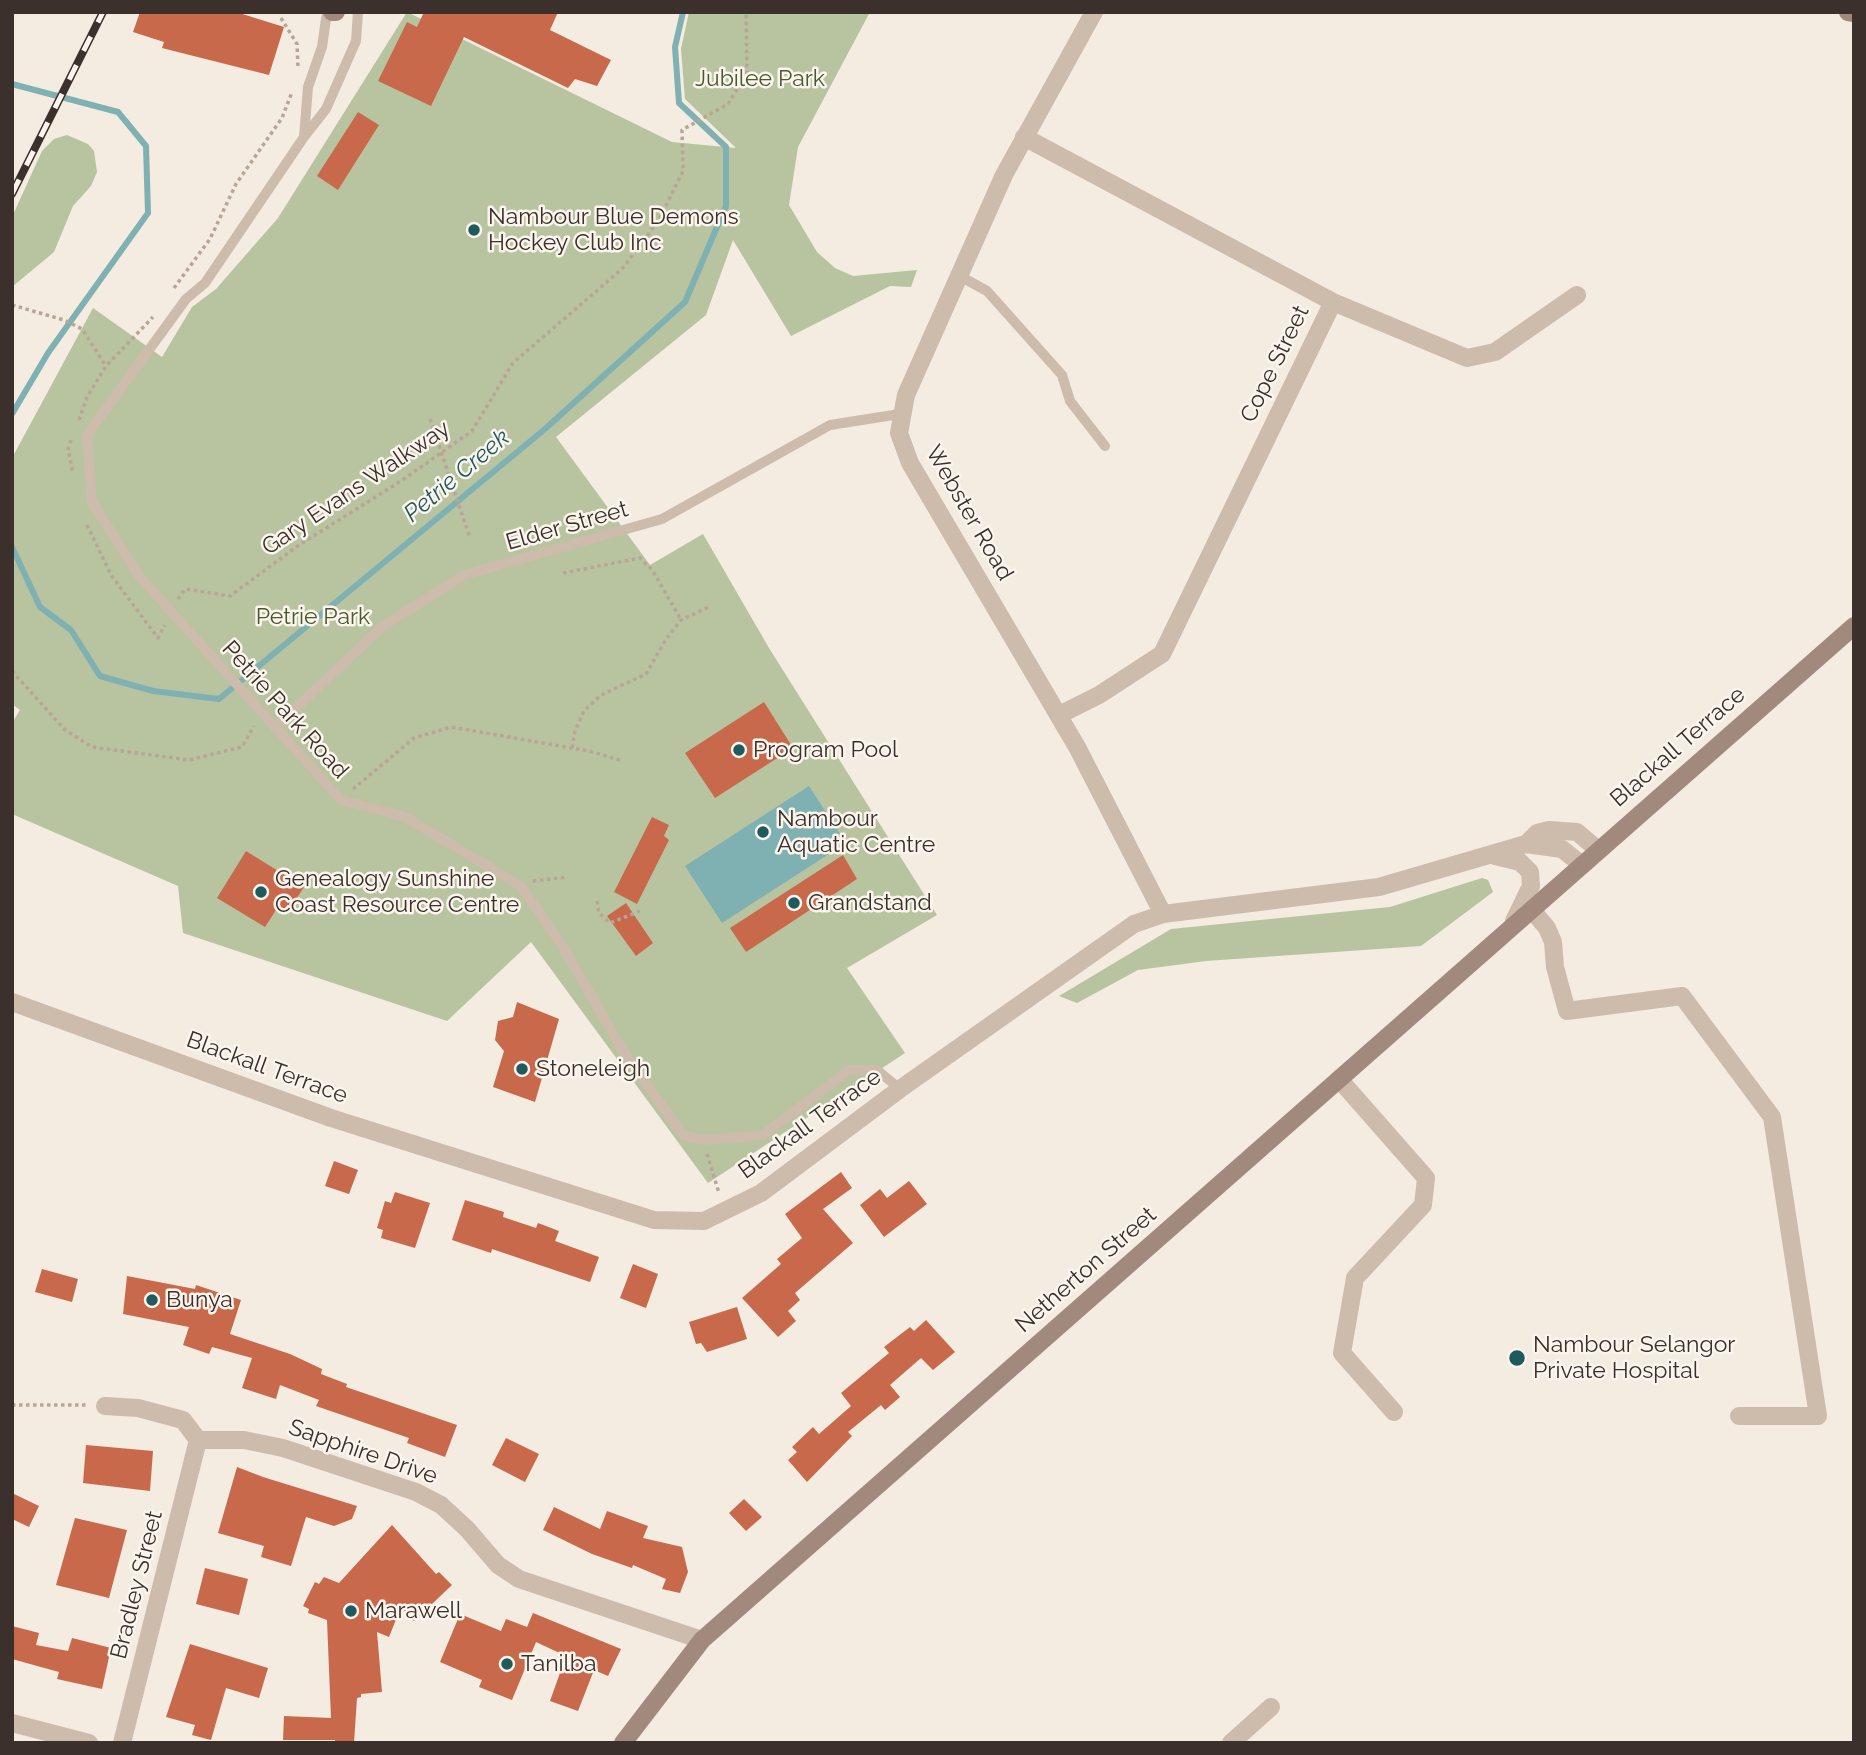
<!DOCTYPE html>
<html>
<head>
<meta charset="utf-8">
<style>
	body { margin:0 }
	#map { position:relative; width:1866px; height:1755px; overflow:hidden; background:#f4ebe1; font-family:Raleway,sans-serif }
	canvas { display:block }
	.frame { position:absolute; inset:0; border:14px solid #3b302b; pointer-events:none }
</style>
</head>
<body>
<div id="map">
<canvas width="1866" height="1755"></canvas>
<div class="frame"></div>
</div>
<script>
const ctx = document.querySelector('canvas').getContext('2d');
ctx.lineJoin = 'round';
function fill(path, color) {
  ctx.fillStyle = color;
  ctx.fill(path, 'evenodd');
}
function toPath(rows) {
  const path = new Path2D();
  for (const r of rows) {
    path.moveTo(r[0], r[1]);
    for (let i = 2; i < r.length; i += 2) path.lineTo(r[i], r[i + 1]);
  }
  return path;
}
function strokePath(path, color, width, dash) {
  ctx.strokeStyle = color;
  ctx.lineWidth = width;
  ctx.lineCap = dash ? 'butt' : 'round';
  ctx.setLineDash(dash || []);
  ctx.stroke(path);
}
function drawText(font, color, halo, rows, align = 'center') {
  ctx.font = font + ' Raleway,sans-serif';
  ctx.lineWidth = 5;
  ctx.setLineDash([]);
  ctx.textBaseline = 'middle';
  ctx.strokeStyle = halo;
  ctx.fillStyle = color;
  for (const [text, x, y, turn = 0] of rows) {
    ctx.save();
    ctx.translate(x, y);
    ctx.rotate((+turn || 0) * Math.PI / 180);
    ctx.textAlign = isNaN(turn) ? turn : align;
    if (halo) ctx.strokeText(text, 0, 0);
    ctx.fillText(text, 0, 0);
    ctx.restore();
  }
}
const green = toPath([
	[407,12,672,142,736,148,685,99,681,49,689,12,870,12,798,147,789,205,817,252,835,268,853,276,917,270,911,287,890,286,791,336,733,240,706,315,556,437,650,565,703,534,769,648,937,915,847,968,905,1053,708,1183,531,942,447,1021,183,933,178,886,12,814,12,723,20,710,12,704,12,458,93,308,162,357,192,307,216,289,278,218],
	[67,135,88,144,94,151,97,172,91,186,73,206,54,252,12,287,12,217,42,151,54,139],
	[1482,878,1488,880,1493,892,1421,946,1206,961,1138,970,1077,1003,1059,996,1171,929,1390,907]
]);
const water = toPath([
	[809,786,846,843,722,923,685,866]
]);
const stream = toPath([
	[12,84,118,112,146,146,148,213,48,353,12,414],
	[12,547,40,607,71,630,100,676,153,691,219,699,545,429,685,302,726,206,726,147,679,103,675,47,683,12]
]);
const building = toPath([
	[140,12,236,12,284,27,269,75,162,48,164,42,133,32],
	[424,12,558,12,550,30,611,60,597,86,575,79,568,88,464,37,431,106,378,81,407,22,417,27],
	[358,112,379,125,338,190,317,176],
	[764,702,793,748,715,798,685,753],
	[652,817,669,825,664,836,669,840,637,904,614,892],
	[246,851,304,887,287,913,278,907,265,927,217,898],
	[843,855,857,879,746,952,730,928],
	[626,903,653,943,636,956,607,916],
	[517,1002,559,1019,535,1102,493,1087,504,1051,495,1040,498,1021,513,1017],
	[334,1161,358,1170,349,1194,325,1186],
	[841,1172,852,1188,823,1209,853,1243,795,1293,800,1300,788,1311,796,1321,778,1337,742,1298,781,1264,777,1259,802,1238,785,1214],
	[909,1181,927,1204,884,1237,860,1205,880,1189,887,1198],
	[395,1192,430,1203,415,1248,381,1238,383,1230,377,1228,385,1201,391,1203],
	[465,1200,504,1212,503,1217,536,1228,538,1223,559,1231,555,1241,599,1257,590,1282,492,1249,491,1253,452,1240],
	[633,1264,658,1274,646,1308,620,1298],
	[42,1269,78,1279,72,1302,35,1292],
	[127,1276,195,1289,196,1285,241,1300,230,1334,290,1354,322,1369,321,1374,347,1384,346,1387,457,1425,445,1457,407,1443,409,1438,316,1406,319,1400,280,1385,276,1399,242,1388,252,1358,212,1347,209,1354,183,1345,189,1327,123,1314],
	[737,1307,747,1339,707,1352,701,1343,696,1344,689,1322],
	[926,1320,955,1352,933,1370,921,1358,890,1385,900,1397,885,1410,881,1405,848,1432,852,1436,807,1482,788,1460,797,1452,792,1447,813,1427,819,1434,851,1406,841,1393,889,1353,884,1347,910,1327,914,1331],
	[506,1438,539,1454,525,1482,492,1465],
	[86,1445,153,1451,150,1491,83,1483],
	[237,1467,263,1477,357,1506,352,1519,334,1526,306,1517,291,1566,261,1557,264,1546,218,1533],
	[12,1493,39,1506,29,1527,12,1519],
	[744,1499,762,1517,746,1531,729,1513],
	[554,1507,600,1529,607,1511,648,1526,643,1538,682,1547,688,1572,680,1593,662,1589,666,1579,633,1565,632,1568,592,1554,543,1530],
	[75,1518,127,1530,109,1598,56,1585],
	[392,1525,436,1574,439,1572,452,1585,414,1621,401,1607,389,1637,377,1632,382,1692,361,1694,361,1697,357,1698,354,1743,335,1743,335,1740,283,1740,284,1716,331,1718,327,1620,308,1613,309,1609,303,1606,315,1582,319,1584,324,1577,339,1583],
	[205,1568,248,1579,239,1615,196,1604],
	[533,1613,621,1649,608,1676,594,1670,578,1711,550,1701,566,1656,536,1642,512,1700,479,1687,482,1680,440,1662,460,1614,501,1631,506,1619,527,1627],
	[12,1626,39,1633,36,1645,68,1651,72,1638,111,1648,102,1689,57,1679,59,1672,12,1659],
	[190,1644,268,1668,259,1698,226,1688,211,1740,192,1735,195,1725,166,1717]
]);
const path = toPath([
	[281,18,297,44,298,68],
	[174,288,210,239,236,184,282,118,292,92],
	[12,305,64,320,82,329,106,366],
	[430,419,470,538],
	[79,420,87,397,106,366,153,317],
	[71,440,68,449,73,473],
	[87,525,111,575,158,638,165,625],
	[563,573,640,558,653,571,681,620],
	[178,599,185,589,230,596,299,545,401,481,472,431,513,363,623,268,659,220,683,171,682,130,728,104,747,73,746,12],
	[12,671,65,730,92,747,189,760,242,747,254,726],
	[572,748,575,731,584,711,601,695,646,674,666,639,681,620,711,606],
	[353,789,414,738,451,727,589,751,620,760],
	[533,881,568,877],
	[597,901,599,913,610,923,640,911],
	[707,1154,719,1193],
	[12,1405,87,1405]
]);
const lane = toPath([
	[358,12,356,41,326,109,304,137,205,283,186,299,87,435,92,502,140,577,341,800,405,817,521,886,563,947,623,1051,683,1135,703,1140,763,1135,849,1070,877,1070,900,1089],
	[304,137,308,87,322,47,327,12],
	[958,275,987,291,1062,375,1070,401,1105,446],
	[275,728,383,626,464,575,662,519,830,425,900,414]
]);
const street = toPath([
	[1094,12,1004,175,906,395,899,433,910,463,1077,747,1163,914],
	[1024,137,1333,302,1467,358,1495,352,1577,295],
	[1059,715,1099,695,1162,654,1333,302],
	[1526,844,1562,849,1582,865],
	[1495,856,1520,862,1530,872,1531,886,1514,921],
	[1532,910,1547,928,1553,942,1555,967,1567,1011,1682,996,1772,1117,1818,1416,1739,1416],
	[12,1002,331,1118,654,1220,704,1221,761,1193,900,1089,1134,924,1163,914,1379,887,1526,844,1537,833,1549,830,1577,832,1598,850],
	[1339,1079,1426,1178,1423,1205,1355,1278,1342,1353,1394,1412],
	[105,1406,138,1408,183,1420,198,1440,244,1440,283,1448,416,1492,441,1505,467,1529,498,1565,519,1579,702,1640],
	[12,1723,89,1743],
	[122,1743,198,1440],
	[1231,1743,1271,1707]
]);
const secondary = toPath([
	[332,12,336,12],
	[1848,12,1854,13],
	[623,1743,702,1640,1854,626]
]);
const rail = toPath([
	[12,194,103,12]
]);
const markers = [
	[474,230,7,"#1f5a5e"],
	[739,750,7,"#1f5a5e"],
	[763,832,7,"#1f5a5e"],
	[261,892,7,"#1f5a5e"],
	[794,903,7,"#1f5a5e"],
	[522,1069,7,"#1f5a5e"],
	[152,1300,7,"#1f5a5e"],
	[1517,1358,9,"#1f5a5e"],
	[351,1611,7,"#1f5a5e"],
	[507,1664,7,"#1f5a5e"]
];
const parkNames = [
	["Jubilee Park",760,79],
	["Petrie Park",313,617]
];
const poiNames = [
	["Nambour Blue Demons",488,217],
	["Hockey Club Inc",488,243],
	["Program Pool",753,750],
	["Nambour",777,819],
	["Aquatic Centre",777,845],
	["Genealogy Sunshine",275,879],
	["Coast Resource Centre",275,905],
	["Grandstand",808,903],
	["Stoneleigh",536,1069],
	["Bunya",166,1300],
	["Nambour Selangor",1533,1345],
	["Private Hospital",1533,1371],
	["Marawell",365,1611],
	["Tanilba",521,1664]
];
const streetNames = [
	["Cope Street",1275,364,-64],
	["Gary Evans Walkway",356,488,-34],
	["Webster Road",969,513,60],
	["Elder Street",567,526,-16],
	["Petrie Park Road",285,710,48],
	["Blackall Terrace",1678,747,-41],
	["Blackall Terrace",267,1068,20],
	["Blackall Terrace",810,1124,-36],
	["Netherton Street",1086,1270,-41],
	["Sapphire Drive",363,1452,19],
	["Bradley Street",137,1585,-76]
];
const waterNames = [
	["Petrie Creek",457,476,-40]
];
fill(green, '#b8c4a0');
fill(water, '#7fb0b2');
strokePath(stream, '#7fb0b2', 6);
fill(building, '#c8694b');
strokePath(path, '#b9a596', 3.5, [3.5, 3.5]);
strokePath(lane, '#cdbbac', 10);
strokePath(street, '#cdbbac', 18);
strokePath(secondary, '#a18a7d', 18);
strokePath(rail, '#3b302b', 8);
strokePath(rail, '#fbf5ee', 5, [16]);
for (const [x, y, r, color] of markers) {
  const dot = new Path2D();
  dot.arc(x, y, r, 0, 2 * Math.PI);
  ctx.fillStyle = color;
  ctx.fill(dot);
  strokePath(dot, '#fbf5ee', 2.5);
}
drawText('23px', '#4a5a2e', '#fbf5ee', parkNames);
drawText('23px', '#3b302b', '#fbf5ee', poiNames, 'left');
drawText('23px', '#3b302b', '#fbf5ee', streetNames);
drawText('italic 24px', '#1f5a5e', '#fbf5ee', waterNames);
</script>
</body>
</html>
